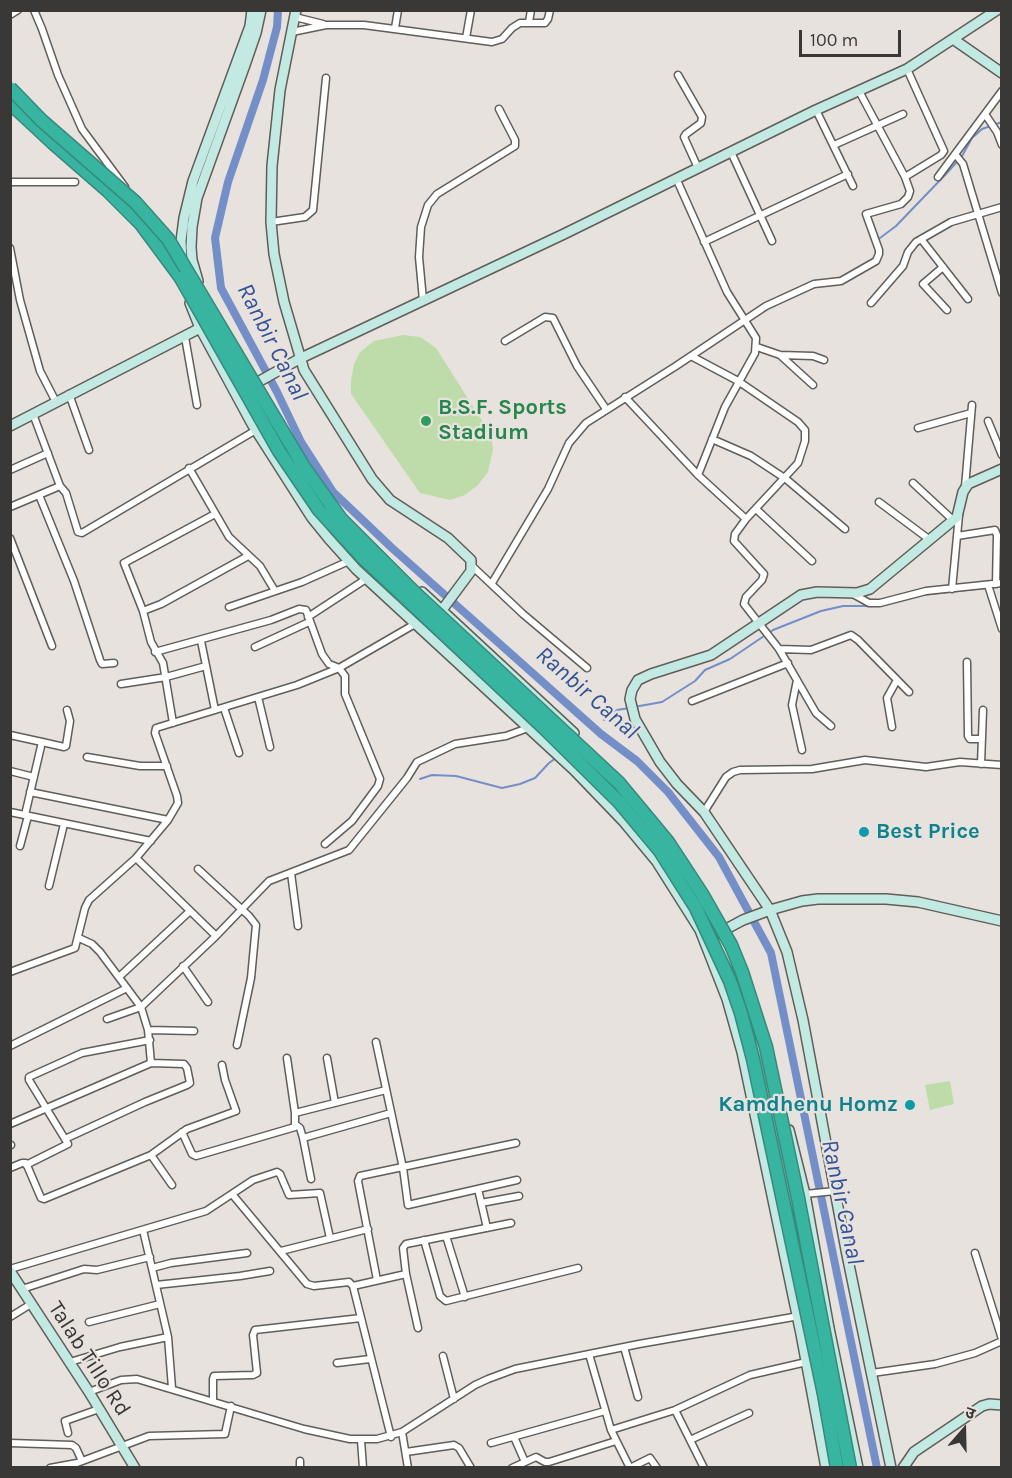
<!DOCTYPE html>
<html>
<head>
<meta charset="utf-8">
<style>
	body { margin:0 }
	#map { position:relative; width:1012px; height:1478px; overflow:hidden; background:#e7e2dd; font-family:Karla,"Noto Sans Devanagari",sans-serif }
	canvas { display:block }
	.frame { position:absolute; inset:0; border:12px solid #3a3836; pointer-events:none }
	.north { position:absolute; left:934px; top:1400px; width:60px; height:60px; -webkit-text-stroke:4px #e7e2dd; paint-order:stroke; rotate:20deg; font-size:16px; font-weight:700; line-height:24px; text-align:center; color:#3a3836 }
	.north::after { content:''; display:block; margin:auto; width:21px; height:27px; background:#3a3836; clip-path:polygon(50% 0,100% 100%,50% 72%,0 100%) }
	.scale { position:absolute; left:799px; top:30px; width:102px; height:27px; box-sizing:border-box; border:3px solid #3a3836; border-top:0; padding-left:8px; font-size:18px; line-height:21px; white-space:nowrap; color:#3a3836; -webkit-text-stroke:4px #e7e2dd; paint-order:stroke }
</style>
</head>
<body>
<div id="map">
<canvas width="1012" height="1478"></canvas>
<div class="frame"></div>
<div class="north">उ</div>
<div class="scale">100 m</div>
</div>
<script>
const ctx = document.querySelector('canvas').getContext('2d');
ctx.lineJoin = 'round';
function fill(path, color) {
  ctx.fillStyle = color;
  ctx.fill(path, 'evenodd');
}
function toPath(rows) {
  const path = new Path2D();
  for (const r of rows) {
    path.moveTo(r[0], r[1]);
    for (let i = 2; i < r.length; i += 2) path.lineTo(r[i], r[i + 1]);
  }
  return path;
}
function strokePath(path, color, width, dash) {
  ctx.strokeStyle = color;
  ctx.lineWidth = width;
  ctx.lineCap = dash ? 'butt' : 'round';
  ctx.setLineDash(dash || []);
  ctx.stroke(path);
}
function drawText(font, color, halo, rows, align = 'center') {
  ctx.font = font + ' Karla,sans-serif';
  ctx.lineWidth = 4.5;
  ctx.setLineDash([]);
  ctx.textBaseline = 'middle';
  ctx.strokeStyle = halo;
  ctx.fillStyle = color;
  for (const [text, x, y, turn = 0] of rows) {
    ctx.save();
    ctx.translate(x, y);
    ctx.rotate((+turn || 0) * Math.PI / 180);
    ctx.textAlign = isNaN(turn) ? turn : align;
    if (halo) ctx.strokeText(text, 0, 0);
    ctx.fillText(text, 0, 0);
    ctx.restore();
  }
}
const green = toPath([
	[403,335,420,337,436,348,491,435,493,449,488,472,478,485,465,495,450,500,420,493,351,394,351,380,354,364,360,352,374,341],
	[950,1081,954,1104,930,1110,925,1085]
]);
const stream = toPath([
	[880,238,896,226,946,174,962,156,972,138,982,129,1002,122],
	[880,606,923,595,1002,586],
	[634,707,662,702,695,681,705,670,730,659,773,630,821,611,843,606,872,606],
	[604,720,617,710,629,708],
	[420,779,432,775,456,776,502,788,520,784,535,778,549,763,556,758]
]);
const canal = toPath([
	[278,10,277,27,263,80,228,182,215,238,221,288,277,392,301,442,333,492,392,548,601,734,637,761,668,792,719,857,771,953,877,1468]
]);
const street = toPath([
	[34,10,42,29,58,75,82,129,125,187],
	[10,15,18,10],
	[295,17,323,24],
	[529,22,531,10],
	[395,28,398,10],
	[292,32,326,25,364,25,492,42,502,39,512,28,520,23,545,23,548,19,550,10],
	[466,38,471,10],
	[678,75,702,117,701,123,686,134,684,137,698,168],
	[816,110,853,186],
	[985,114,997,132,1002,145],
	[834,145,903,114],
	[731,152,772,241],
	[955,154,963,164,1002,293],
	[905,177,941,155,944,151,907,69],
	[938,177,1002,91],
	[676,178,727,292,756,338,755,353,725,407,698,475],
	[10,182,75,182],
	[271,222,305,217,313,210,326,78],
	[921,239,968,299],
	[704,242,848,174],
	[10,248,20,300,40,371,56,402],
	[943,267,923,284,947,310],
	[423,300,419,257,421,227,428,205,437,194,515,146,515,140,499,109],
	[871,303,903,266,908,252,916,242,951,222,1002,207],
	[185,337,197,405],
	[505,341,545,317,553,318,577,366,606,409],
	[757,347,780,355,813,356,824,360],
	[780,355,813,385],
	[691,356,738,381,798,422,805,430,805,441,798,463,746,519,735,534,734,541,764,574,762,580,746,597,744,604,779,649,816,713,831,726],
	[69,394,89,450],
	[625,397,698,475,746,519],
	[988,421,1002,455],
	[918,428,971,413],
	[712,439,751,456,786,479,845,529],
	[189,468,229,537,260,566,275,591],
	[10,470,48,453],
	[913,483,954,521],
	[60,486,66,493,78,532,82,533,256,430],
	[965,487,972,405],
	[39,495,74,581,100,660,102,664,114,663],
	[879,502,930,540],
	[10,507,60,486,33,414],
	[756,509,812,561],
	[957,536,995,530,997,535,996,584],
	[10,538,52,646],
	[472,566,523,614,587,668],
	[492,583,548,489,569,443,586,423,676,366,766,306,814,284,841,281,876,261,879,254,879,250,866,214,901,204,908,197,910,191,905,177,859,91],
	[988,585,1002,629],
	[952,589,959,515],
	[853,594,869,603,880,603,926,591,1002,583],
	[229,607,302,582,349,561],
	[143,611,161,604,248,556],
	[308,617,366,579],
	[201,641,215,710],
	[255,647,309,622],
	[779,649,811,650,851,635,858,640,909,692],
	[155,652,271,620,299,609,306,610,322,654,329,664,339,668,345,676,345,694,380,779,378,786,352,821,325,844],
	[967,662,968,736,970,739,982,739],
	[797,680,792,705,802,750],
	[121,684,166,677,206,666],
	[258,697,270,747],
	[692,701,788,663],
	[224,708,239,753],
	[173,723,163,663,151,642,143,611,124,563,215,514],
	[892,727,887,698,897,680],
	[10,735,42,742],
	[87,757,140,766,167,766],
	[981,764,983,710],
	[10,771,34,777],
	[30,792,168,820],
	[10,812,151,841],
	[704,812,726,777,733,772,740,770,812,769,865,760,926,767,960,762,1002,765],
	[25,815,42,742,64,747,66,746,70,721,67,710],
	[20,846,28,816],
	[136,858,168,820,178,803,177,796,155,733,156,728,297,685,339,668,415,624],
	[198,869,249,916,256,925,251,978,237,1045],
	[291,873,298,926],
	[49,886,64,824],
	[183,966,208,1002],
	[10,972,75,948,85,908,89,900,136,858,216,936],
	[119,977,190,911],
	[107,1019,141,1007,216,936,269,881,349,850,407,778,417,762,455,744,506,736,528,728],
	[148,1030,194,1031],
	[376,1042,403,1168,408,1205,517,1180],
	[10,1046,127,988],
	[327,1058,335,1103],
	[295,1113,386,1090],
	[10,1124,151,1063,148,1030,141,1007,100,952,92,944,79,938],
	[296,1125,300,1128,303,1138,311,1179],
	[182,1132,192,1154,196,1156,295,1127,295,1113,287,1058],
	[303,1138,391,1113],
	[65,1139,145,1102,187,1085,190,1083,187,1068,184,1064,151,1063],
	[10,1145,11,1145],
	[151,1155,172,1185],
	[26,1165,68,1144,29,1080,29,1077,82,1053,150,1040],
	[10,1168,22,1163,26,1163,41,1198,44,1199,151,1155,187,1129,236,1111,225,1080,222,1065],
	[478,1189,487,1228],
	[232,1194,307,1284,314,1286,349,1282,353,1286,391,1437],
	[805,1194,835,1191],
	[481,1203,519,1196],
	[143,1230,168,1337,172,1388],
	[446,1236,465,1297],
	[424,1240,440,1296,446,1301,578,1268],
	[281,1251,368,1229],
	[975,1253,1002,1339],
	[152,1268,171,1263,247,1253],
	[10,1269,206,1211,253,1180,277,1172,280,1174,289,1195,320,1193,330,1238],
	[406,1274,418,1328],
	[377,1280,358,1181,360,1176,516,1143],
	[156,1285,240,1276,270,1271],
	[353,1286,406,1274,403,1248,406,1244,511,1223],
	[22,1289,84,1269,97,1270,150,1257],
	[10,1317,31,1304],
	[89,1322,160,1304],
	[624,1347,638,1397],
	[589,1354,611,1430,630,1468,650,1458,657,1468],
	[443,1356,454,1399],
	[70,1362,120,1347,168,1337],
	[337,1363,370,1359],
	[872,1373,935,1364,975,1353,1002,1341],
	[89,1392,121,1380,137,1379,304,1429,350,1439,377,1439,402,1432,475,1385,488,1379,515,1369,639,1344,799,1316],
	[213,1401,213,1379,214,1376,253,1375,257,1373,253,1335,255,1330,361,1318],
	[675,1410,704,1468],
	[611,1430,675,1410,750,1375,802,1363],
	[402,1432,408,1468],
	[68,1433,65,1421,99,1409],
	[514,1437,525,1462],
	[361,1440,363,1468],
	[690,1440,749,1413],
	[10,1443,72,1445,76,1448,82,1461],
	[491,1443,605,1411],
	[406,1452,454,1445,459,1448,471,1468],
	[50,1468,77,1463,149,1436,225,1434,231,1406],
	[300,1468,300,1461],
	[512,1468,536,1457,545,1462,549,1462,616,1441]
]);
const secondary = toPath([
	[296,10,280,90,272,166,271,222,274,254,284,302,304,370,372,479,390,500,448,538,471,560,471,571,442,610],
	[953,39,1002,73],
	[182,261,181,241,184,218,193,181,250,26,252,10],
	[198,281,192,260,191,247,192,227,197,198,245,65,256,33,261,10],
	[190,303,200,328,252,424,312,518,329,539,356,569,574,770,623,821,657,862,700,930,727,999,742,1052,801,1334,826,1468],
	[258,382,299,359,564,234,816,110,907,69,997,10],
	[10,426,206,325],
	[422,592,574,733],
	[705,933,715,935,743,920,770,910,802,901,818,899,886,899,918,902,1002,921],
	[789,1130,805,1194,829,1328,858,1468],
	[10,1271,89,1392,135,1468],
	[891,1468,846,1250,803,1020,787,952,770,910,704,812,677,784,660,762,635,719,630,699,632,690,638,680,651,674,711,655,801,595,817,592,857,593,870,589,957,517,963,492,968,484,1002,469],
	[903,1468,914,1452,982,1406,989,1404,1002,1405]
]);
const highway = toPath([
	[10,103,53,143,107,190,141,224,181,278]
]);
const highwayBridge = toPath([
	[10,88,41,120,135,202,168,239,304,467,341,519,415,593,619,783,668,842,702,894,731,945,742,972,766,1047,798,1198,850,1468],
	[181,278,279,451,319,510,363,558,544,728,619,802,660,851,696,908,730,981,741,1013,753,1059,824,1394,837,1468]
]);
const markers = [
	[426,421,6,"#2e9e5b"],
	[864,832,6,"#0f9aa8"],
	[910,1105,6,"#0f9aa8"]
];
const leisureNames = [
	["B.S.F. Sports",438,408],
	["Stadium",438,433]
];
const cultureNames = [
	["Best Price",876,832],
	["Kamdhenu Homz",898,1105,"right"]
];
const streetNames = [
	["Talab Tillo Rd",89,1359,57]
];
const waterNames = [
	["Ranbir Canal",272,342,63],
	["Ranbir Canal",587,693,41],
	["Ranbir Canal",842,1202,78]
];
fill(green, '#bedca9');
strokePath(stream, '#748fc7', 2);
strokePath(canal, '#748fc7', 8);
strokePath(street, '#615d58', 9);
strokePath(secondary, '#615d58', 12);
strokePath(highway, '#38897c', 15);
strokePath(street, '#fff', 6);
strokePath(secondary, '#c3e9e3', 9);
strokePath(highway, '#37b5a1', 12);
strokePath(highwayBridge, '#38897c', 15, []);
strokePath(highwayBridge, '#37b5a1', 12);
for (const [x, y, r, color] of markers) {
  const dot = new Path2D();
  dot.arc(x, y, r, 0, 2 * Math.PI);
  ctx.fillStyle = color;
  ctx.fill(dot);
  strokePath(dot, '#e7e2dd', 2);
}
drawText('bold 22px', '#27864d', '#e7e2dd', leisureNames, 'left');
drawText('bold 22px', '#0d838f', '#e7e2dd', cultureNames, 'left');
drawText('22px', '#3a3836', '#e7e2dd', streetNames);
drawText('italic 24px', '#325196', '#e7e2dd', waterNames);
</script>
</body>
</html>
